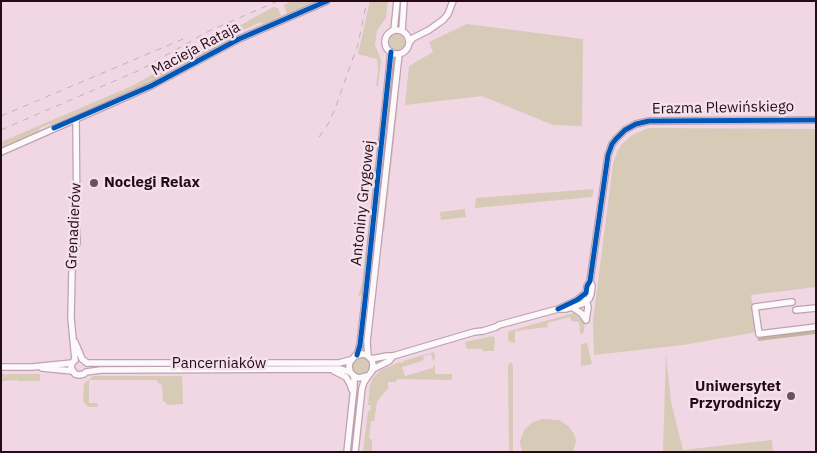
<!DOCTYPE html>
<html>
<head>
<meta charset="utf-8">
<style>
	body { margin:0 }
	#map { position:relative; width:817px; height:453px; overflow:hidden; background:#f1d6e3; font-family:"IBM Plex Sans",sans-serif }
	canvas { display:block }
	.frame { position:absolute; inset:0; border:2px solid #27091a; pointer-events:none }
</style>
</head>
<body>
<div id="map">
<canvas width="817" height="453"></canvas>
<div class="frame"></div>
</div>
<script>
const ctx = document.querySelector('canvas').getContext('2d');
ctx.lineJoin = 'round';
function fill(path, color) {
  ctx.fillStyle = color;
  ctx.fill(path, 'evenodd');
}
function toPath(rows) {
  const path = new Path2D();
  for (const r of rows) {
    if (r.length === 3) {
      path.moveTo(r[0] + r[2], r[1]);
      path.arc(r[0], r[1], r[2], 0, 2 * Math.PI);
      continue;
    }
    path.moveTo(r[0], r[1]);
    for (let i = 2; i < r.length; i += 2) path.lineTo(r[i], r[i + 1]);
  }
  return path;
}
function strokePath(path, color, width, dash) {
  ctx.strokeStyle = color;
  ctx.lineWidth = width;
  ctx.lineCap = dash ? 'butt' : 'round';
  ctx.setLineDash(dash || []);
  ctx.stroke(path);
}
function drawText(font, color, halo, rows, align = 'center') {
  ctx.font = font + ' "IBM Plex Sans",sans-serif';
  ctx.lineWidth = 5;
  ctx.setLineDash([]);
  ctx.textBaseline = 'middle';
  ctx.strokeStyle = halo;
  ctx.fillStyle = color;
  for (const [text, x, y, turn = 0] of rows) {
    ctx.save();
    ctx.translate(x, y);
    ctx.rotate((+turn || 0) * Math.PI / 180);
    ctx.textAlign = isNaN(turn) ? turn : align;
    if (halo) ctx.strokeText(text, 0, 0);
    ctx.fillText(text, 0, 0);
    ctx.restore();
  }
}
const green = toPath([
	[291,1,318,1,287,14,284,5],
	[370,1,388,1,386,18,377,30,375,45,381,60,378,86,376,86,378,71,377,59,358,54],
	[273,7,278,8,281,16,263,24,261,22,232,35,228,41,192,61,181,65,162,77,52,125,50,124,40,128,38,132,1,148,1,142,132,86],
	[467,24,583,39,582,126,553,125,482,96,405,105,409,66,433,52,429,42],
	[397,42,9],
	[393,64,395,64,365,343,362,343],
	[398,103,384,232,382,229,395,106],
	[648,128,816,129,816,287,751,295,757,332,683,345,594,355,593,321,613,164,617,152,622,144,631,136],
	[373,167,375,169,376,173,363,292,361,295,358,297,362,283,373,189],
	[594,189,592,197,475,208,476,198],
	[465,209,466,217,441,220,440,212],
	[574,313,583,321,585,321,584,332,582,334,580,334,579,322,571,321,570,317,547,323,548,327,515,331,515,343,510,342,508,340,508,332,513,330],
	[493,336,495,339,494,351,483,351,482,349,467,349,465,342],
	[587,343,592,364,581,366,581,344],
	[434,352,435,359,433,361,431,354,423,356,424,359,422,361,402,367,405,376,433,368,433,365,435,366,435,374,452,374,452,380,397,379,396,382,388,382,388,389,381,396,377,402,374,421,371,421,369,438,372,440,372,452,363,452,368,411,370,411,371,405,368,405,370,385,373,378,381,370,400,362,401,363,404,362,403,361],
	[666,354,671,402,683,450,772,440,773,452,663,452],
	[361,366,9],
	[511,362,513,367,513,452,509,452,508,365],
	[2,374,5,374,6,377,7,374,40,374,40,381,19,381,18,382,18,380,3,381,2,385,1,385],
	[93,376,182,376,183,404,166,405,166,402,163,402,162,385,158,383,157,380,89,380,89,402,90,403,97,403,98,406,97,407,88,407,83,401,84,384],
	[542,419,559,420,568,426,574,434,576,441,573,452,523,452,521,448,520,441,524,430,533,422]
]);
const forest = toPath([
	[816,328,816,334,758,341,757,336]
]);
const minor = toPath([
	[397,42,12],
	[394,30,397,1],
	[402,31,404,1],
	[409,43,413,38,429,30,443,20,448,14,453,1],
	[1,152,151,86,239,39,327,1],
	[586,300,588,307,586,320],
	[792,302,755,307,759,334,816,327],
	[572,307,582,314,586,320],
	[558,309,577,300,586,293,587,286,590,281,608,155,612,144,616,139,625,130,636,124,649,121,816,120],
	[796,310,816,308],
	[75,342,82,359,87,363],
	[357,355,360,345,365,301,391,52],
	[368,356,367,342,399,54],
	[371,359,387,356,393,356,474,332,483,331,496,327,499,325,558,309,566,309,582,304,589,299,591,294,592,286,590,281],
	[75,360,72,363,71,368,75,374,79,375,84,374,86,372,101,370,333,369,341,369,350,372],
	[75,360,71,318,72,270,74,251,77,243,77,235,76,119],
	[87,363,339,363,350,360],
	[1,367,32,367,72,363],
	[42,368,72,371],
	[373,369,389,361,393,356],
	[334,371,346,377,350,384,352,390],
	[347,452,354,387,354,376],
	[355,452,362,388,364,382,372,371,373,365,372,360,367,355,362,354,355,356,350,362,349,366,350,372,354,376,359,378,367,376]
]);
const rail = toPath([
	[1,116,183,39],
	[1,130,140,70,209,31,278,1],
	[319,137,328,124,335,109,358,44,367,1]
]);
const cycleway = toPath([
	[54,128,151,86,239,39,327,1],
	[558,309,577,300,586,293,587,286,590,281,608,155,612,144,616,139,625,130,636,124,649,121,816,120],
	[357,355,360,345,365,301,391,52]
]);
const markers = [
	[94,183,5,"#6e5160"],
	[791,396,5,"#6e5160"]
];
const streetNames = [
	["Macieja Rataja",196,49,-28],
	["Erazma Plewińskiego",723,108,-1],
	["Antoniny Grygowej",363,203,-84],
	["Grenadierów",74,226,-87],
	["Pancerniaków",219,364]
];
const poiNames = [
	["Noclegi Relax",104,183],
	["Uniwersytet",781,387,"right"],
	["Przyrodniczy",781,404,"right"]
];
fill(green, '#d7cab7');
fill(forest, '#c2b69a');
strokePath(minor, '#bda3b0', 8);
strokePath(minor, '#fdf9fb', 5.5);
strokePath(rail, '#bbb3b8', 1, [6, 6]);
strokePath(cycleway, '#0057b8', 5);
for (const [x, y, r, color] of markers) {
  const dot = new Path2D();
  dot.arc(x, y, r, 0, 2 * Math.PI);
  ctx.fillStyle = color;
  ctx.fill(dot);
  strokePath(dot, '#f4e2ea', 2);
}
drawText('15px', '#27091a', '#f4e2ea', streetNames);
drawText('bold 15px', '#27091a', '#f4e2ea', poiNames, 'left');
</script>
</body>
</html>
